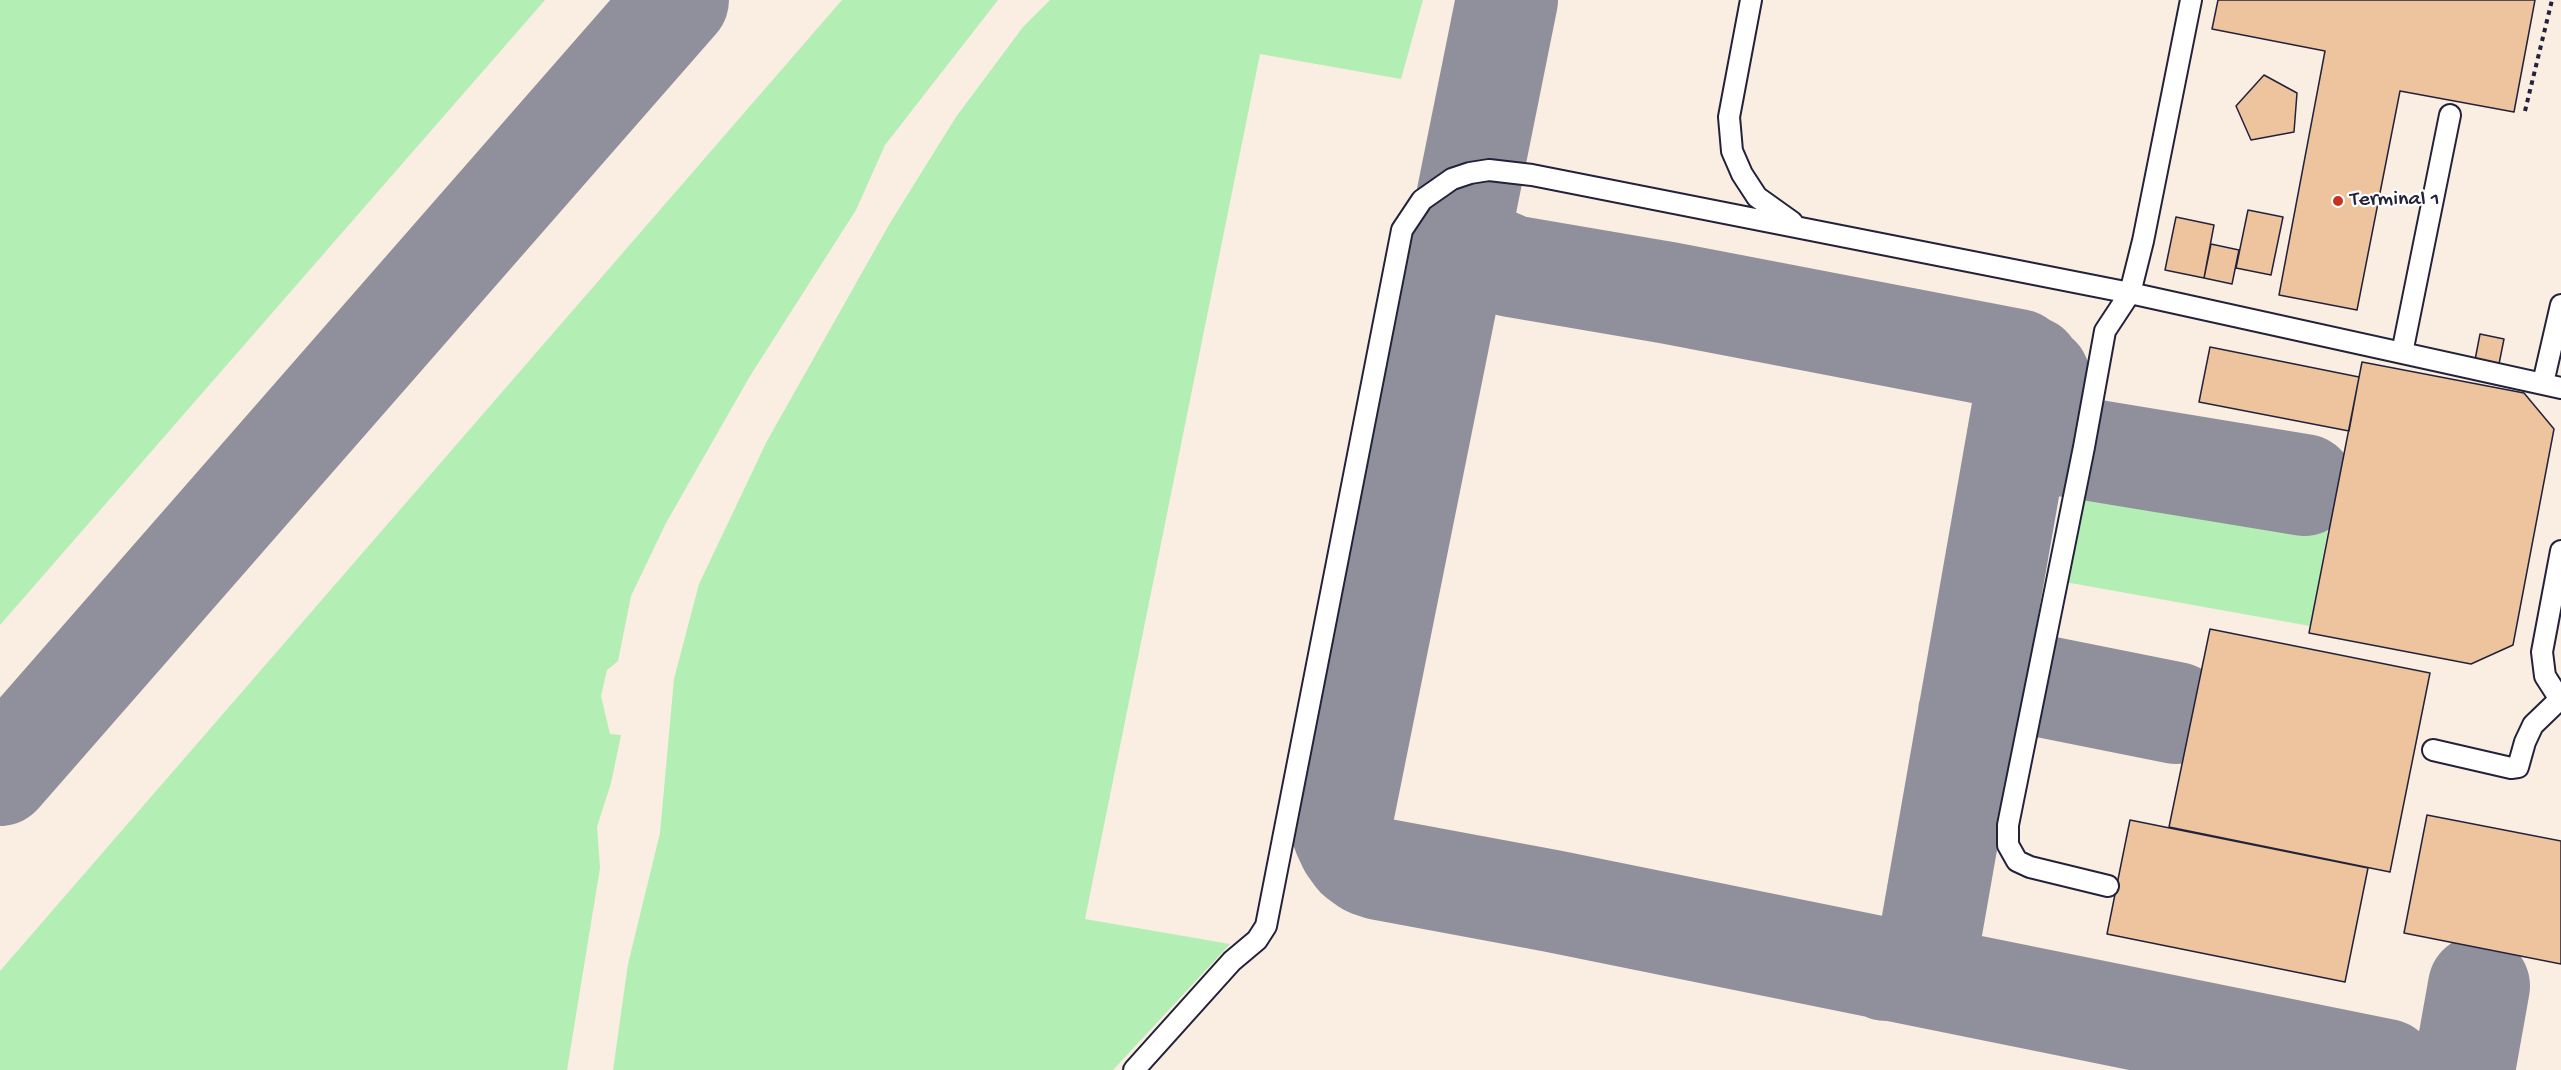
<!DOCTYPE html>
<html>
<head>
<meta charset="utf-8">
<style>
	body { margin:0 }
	canvas { display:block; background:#fff }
</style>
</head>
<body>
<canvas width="2561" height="1070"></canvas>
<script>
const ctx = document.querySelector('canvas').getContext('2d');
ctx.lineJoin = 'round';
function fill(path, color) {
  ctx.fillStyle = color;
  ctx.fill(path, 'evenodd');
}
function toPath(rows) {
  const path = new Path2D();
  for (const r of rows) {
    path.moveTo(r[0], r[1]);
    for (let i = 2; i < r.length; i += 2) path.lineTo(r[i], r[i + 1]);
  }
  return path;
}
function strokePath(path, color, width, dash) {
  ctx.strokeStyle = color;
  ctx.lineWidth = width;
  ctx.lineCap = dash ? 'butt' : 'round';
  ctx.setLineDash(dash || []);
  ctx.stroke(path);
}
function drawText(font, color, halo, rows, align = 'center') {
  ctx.font = font + ' "Gochi Hand",sans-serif';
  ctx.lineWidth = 4.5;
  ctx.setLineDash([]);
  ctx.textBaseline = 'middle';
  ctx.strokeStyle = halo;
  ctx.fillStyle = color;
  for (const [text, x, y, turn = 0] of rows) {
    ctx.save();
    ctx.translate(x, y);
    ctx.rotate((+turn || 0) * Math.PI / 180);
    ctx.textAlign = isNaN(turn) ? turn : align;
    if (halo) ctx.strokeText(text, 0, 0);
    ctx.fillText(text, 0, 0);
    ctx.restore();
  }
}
const built = toPath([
	[0,0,2561,0,2561,1070,0,1070]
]);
const green = toPath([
	[0,0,545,0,0,625],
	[842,0,998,0,885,145,856,210,750,376,666,523,631,596,618,661,607,670,601,696,610,734,621,735,611,783,597,827,600,868,567,1070,0,1070,0,971],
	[1050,0,1423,0,1401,79,1260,54,1085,919,1230,944,1113,1070,613,1070,628,964,660,833,674,679,699,584,767,441,890,223,956,117,1023,27],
	[2085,473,2330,518,2310,626,2065,582]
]);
const taxiway = toPath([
	[1507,0,1342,819,1343,833,1349,846,1357,857,1368,865,1380,869,1552,901,2386,1070],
	[1464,209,1464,224,1477,247,1486,255,1511,266,1669,293,2018,360,2039,377,2043,386,2049,420,2067,446,2304,485],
	[1969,713,1977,701,1987,693,2000,686,2014,684,2041,686,2176,713],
	[0,775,678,0],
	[1886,970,1902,968,1915,962,1925,950,1930,937,2030,367],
	[2464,1070,2479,986]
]);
const building = toPath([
	[2218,0,2535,0,2514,112,2400,91,2357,310,2279,295,2325,51,2212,29,2218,0],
	[2264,75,2297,93,2294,132,2251,140,2236,106,2264,75],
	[2248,210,2283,217,2271,275,2236,268,2248,210],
	[2176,217,2214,225,2204,278,2165,270,2176,217],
	[2211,244,2239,250,2232,284,2204,278,2211,244],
	[2480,334,2504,339,2499,364,2475,360,2480,334],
	[2210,347,2359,377,2349,431,2199,402,2210,347],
	[2362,362,2524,393,2554,429,2513,645,2471,664,2309,633,2362,362],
	[2210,629,2430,673,2390,872,2169,827,2210,629],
	[2427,815,2561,841,2561,964,2404,933,2427,815],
	[2130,820,2368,868,2345,982,2107,934,2130,820]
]);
const path = toPath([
	[2525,111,2552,0]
]);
const lane = toPath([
	[1751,0,1729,117,1732,151,1742,174,1757,197,1792,222],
	[2402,353,2450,115],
	[2543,383,2561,305],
	[2561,551,2542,652,2545,676,2561,701],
	[2433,750,2511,768,2518,767,2525,742,2533,725,2559,700],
	[2108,886,2030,867,2017,861,2008,845,2008,825,2084,447,2105,331,2130,293,2143,241,2191,0],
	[1134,1070,1232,961,1257,940,1266,926,1402,230,1422,200,1452,179,1470,173,1489,170,1532,175,2130,293,2561,388]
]);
const markers = [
	[2338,201,6,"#c8321e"]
];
const poiNames = [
	["Terminal 1",2350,201]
];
fill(built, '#faede2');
fill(green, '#b3efb4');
strokePath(taxiway, '#90909d', 102);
fill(building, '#edc49d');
strokePath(building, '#22223b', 1.5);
strokePath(lane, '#22223b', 24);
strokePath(path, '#22223b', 4, [4.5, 4.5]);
strokePath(lane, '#fff', 20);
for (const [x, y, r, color] of markers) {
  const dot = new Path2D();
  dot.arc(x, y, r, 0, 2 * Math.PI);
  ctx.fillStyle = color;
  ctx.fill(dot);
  strokePath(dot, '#fff', 2);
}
drawText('22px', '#22223b', '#fff', poiNames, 'left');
</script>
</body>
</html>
